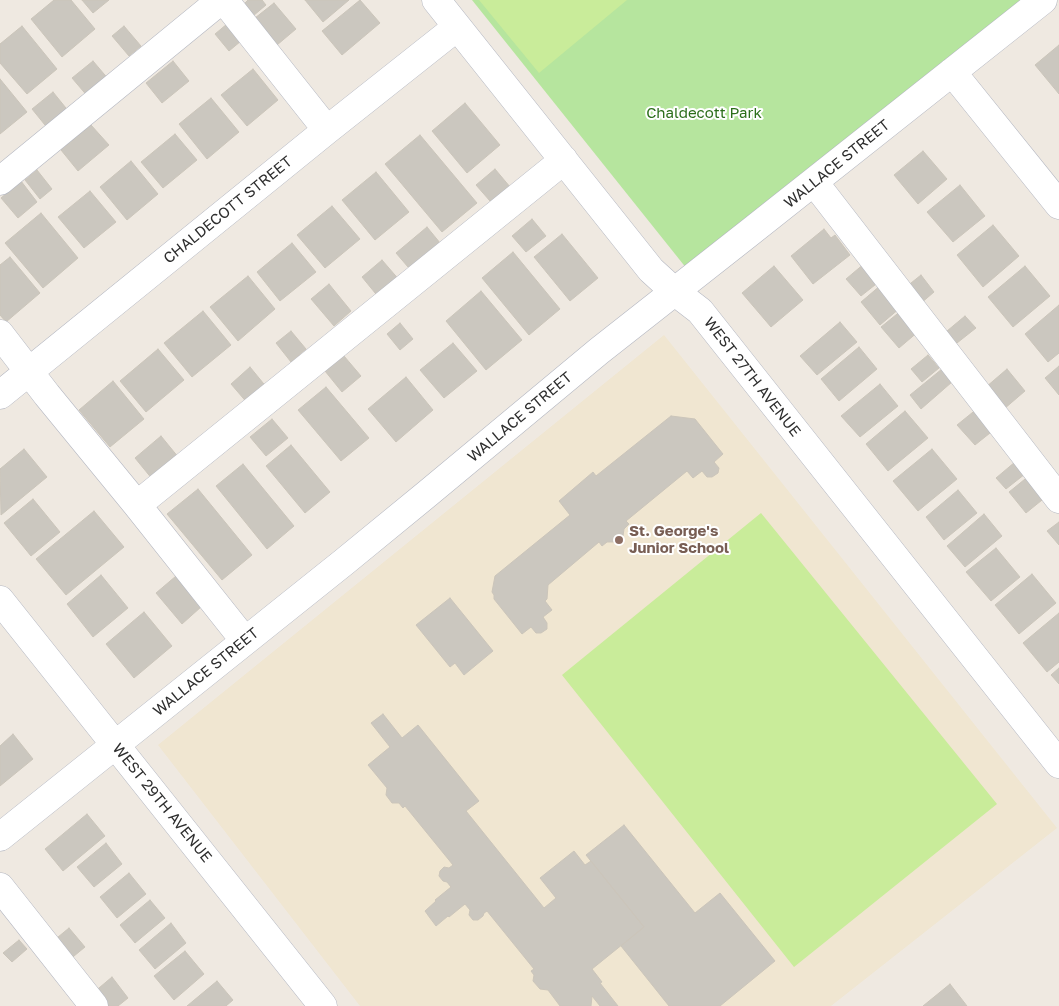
<!DOCTYPE html>
<html>
<head>
<meta charset="utf-8">
<style>
	body { margin:0 }
	canvas { display:block; background:#efe9e1 }
</style>
</head>
<body>
<canvas width="1059" height="1006"></canvas>
<script>
const ctx = document.querySelector('canvas').getContext('2d');
ctx.lineJoin = 'round';
function fill(path, color) {
  ctx.fillStyle = color;
  ctx.fill(path, 'evenodd');
}
function toPath(rows) {
  const path = new Path2D();
  for (const r of rows) {
    path.moveTo(r[0], r[1]);
    for (let i = 2; i < r.length; i += 2) path.lineTo(r[i], r[i + 1]);
  }
  return path;
}
function strokePath(path, color, width, dash) {
  ctx.strokeStyle = color;
  ctx.lineWidth = width;
  ctx.lineCap = dash ? 'butt' : 'round';
  ctx.setLineDash(dash || []);
  ctx.stroke(path);
}
function drawText(font, color, halo, rows, align = 'center') {
  ctx.font = font + ' "Golos Text",sans-serif';
  ctx.lineWidth = 4;
  ctx.setLineDash([]);
  ctx.textBaseline = 'middle';
  ctx.strokeStyle = halo;
  ctx.fillStyle = color;
  for (const [text, x, y, turn = 0] of rows) {
    ctx.save();
    ctx.translate(x, y);
    ctx.rotate((+turn || 0) * Math.PI / 180);
    ctx.textAlign = isNaN(turn) ? turn : align;
    if (halo) ctx.strokeText(text, 0, 0);
    ctx.fillText(text, 0, 0);
    ctx.restore();
  }
}
const education = toPath([
	[664,335,1057,828,831,1006,360,1006,158,745]
]);
const green = toPath([
	[472,0,1024,0,687,269]
]);
const pitch = toPath([
	[479,0,627,0,539,73],
	[761,513,997,804,794,967,562,675]
]);
const building = toPath([
	[54,0,71,0,95,29,62,57,31,19,54,0],
	[82,0,109,0,93,13,82,0],
	[248,0,262,0,266,5,253,16,244,4,248,0],
	[305,0,349,0,323,22,305,0],
	[360,0,380,23,342,55,322,31,360,0],
	[274,3,296,29,277,45,255,18,274,3],
	[227,24,241,41,229,51,215,34,227,24],
	[22,26,57,69,27,94,0,63,0,44,22,26],
	[124,26,141,46,129,56,112,36,124,26],
	[1059,45,1059,94,1035,65,1059,45],
	[93,61,110,81,89,98,72,78,93,61],
	[173,61,189,81,162,103,146,83,173,61],
	[253,69,278,100,247,126,221,95,253,69],
	[0,79,27,112,0,134,0,79],
	[53,92,70,113,49,130,32,109,53,92],
	[211,98,239,132,207,159,179,124,211,98],
	[465,103,500,145,467,173,432,131,465,103],
	[91,125,109,145,78,171,61,150,91,125],
	[175,134,197,160,163,188,141,162,175,134],
	[420,135,477,203,442,232,385,164,420,135],
	[923,151,947,179,918,204,894,175,923,151],
	[131,161,158,194,127,220,100,187,131,161],
	[495,169,516,194,497,209,476,185,495,169],
	[37,170,52,189,40,199,25,180,37,170],
	[376,172,409,212,375,240,342,200,376,172],
	[21,181,37,202,18,218,1,198,21,181],
	[960,185,985,216,953,242,927,212,960,185],
	[90,191,116,222,84,248,58,217,90,191],
	[332,206,360,239,325,268,297,235,332,206],
	[41,213,78,258,43,288,5,243,41,213],
	[532,219,546,236,526,252,512,236,532,219],
	[993,225,1019,256,983,287,957,255,993,225],
	[427,227,445,249,414,274,396,253,427,227],
	[824,229,831,238,835,235,850,255,813,284,791,256,824,229],
	[562,234,598,278,570,301,534,257,562,234],
	[292,243,316,272,280,301,257,272,292,243],
	[513,252,560,309,529,335,482,278,513,252],
	[10,257,40,293,6,322,0,315,0,265,10,257],
	[382,260,401,282,380,299,362,277,382,260],
	[865,263,880,281,861,296,846,279,865,263],
	[774,266,803,300,771,327,742,293,774,266],
	[1025,266,1050,296,1013,327,988,297,1025,266],
	[921,275,934,292,920,304,906,287,921,275],
	[248,276,275,309,238,341,210,307,248,276],
	[329,284,351,311,334,326,311,299,329,284],
	[881,285,900,308,880,325,861,302,881,285],
	[481,291,522,340,486,370,446,321,481,291],
	[1059,305,1059,353,1048,362,1025,334,1059,305],
	[902,310,919,331,899,348,881,327,902,310],
	[203,311,231,345,192,377,164,343,203,311],
	[965,316,976,328,957,343,947,331,965,316],
	[840,322,857,342,817,375,800,356,840,322],
	[400,323,413,339,400,350,387,334,400,323],
	[291,331,306,349,291,362,276,343,291,331],
	[453,343,477,371,444,398,420,370,453,343],
	[859,347,877,369,839,401,821,379,859,347],
	[158,349,184,380,146,412,120,381,158,349],
	[928,355,939,368,922,382,911,369,928,355],
	[344,356,361,376,342,392,325,371,344,356],
	[1059,366,1059,395,1045,378,1059,366],
	[250,367,268,389,249,405,231,384,250,367],
	[942,369,952,382,921,409,910,395,942,369],
	[1007,369,1025,391,1004,409,986,387,1007,369],
	[406,377,433,410,396,442,368,409,406,377],
	[113,381,144,419,110,447,79,410,113,381],
	[880,384,898,406,860,437,841,416,880,384],
	[326,387,369,438,341,461,298,410,326,387],
	[978,408,995,429,975,445,957,425,978,408],
	[905,411,928,438,888,471,866,444,905,411],
	[671,416,695,419,723,454,714,462,719,468,718,473,712,477,707,477,702,471,693,478,687,471,626,521,629,524,624,529,623,536,615,542,607,542,602,546,599,542,548,585,547,599,545,601,552,610,543,617,547,623,547,629,541,633,536,633,531,627,522,634,494,599,494,595,492,592,495,576,570,515,559,501,593,472,596,476,671,416],
	[272,419,288,438,266,456,250,437,272,419],
	[161,436,179,458,153,480,135,458,161,436],
	[291,445,330,492,305,513,266,466,291,445],
	[24,449,47,477,1,515,0,469,24,449],
	[932,449,957,479,918,511,893,481,932,449],
	[1015,462,1025,474,1006,489,996,478,1015,462],
	[243,464,294,526,267,549,216,486,243,464],
	[1030,475,1047,496,1026,513,1009,492,1030,475],
	[198,489,252,555,222,580,167,514,198,489],
	[958,490,977,513,944,540,926,517,958,490],
	[33,499,60,532,31,556,4,523,33,499],
	[94,511,124,547,66,595,36,559,94,511],
	[984,514,1002,536,965,567,947,546,984,514],
	[1059,522,1059,545,1047,531,1059,522],
	[996,548,1020,577,991,601,966,572,996,548],
	[1032,574,1056,603,1019,634,995,605,1032,574],
	[101,575,128,608,93,637,67,604,101,575],
	[176,576,201,607,182,624,156,593,176,576],
	[450,598,493,651,464,675,455,663,450,667,416,625,450,598],
	[144,612,172,646,134,678,106,644,144,612],
	[1059,613,1059,662,1047,672,1023,643,1059,613],
	[1059,668,1059,684,1051,675,1059,668],
	[383,714,402,738,418,725,479,801,466,811,544,908,556,898,540,878,574,851,585,865,591,861,644,927,592,969,602,982,600,983,618,1006,600,1006,592,996,591,1006,560,1006,548,990,540,989,533,981,534,975,531,971,534,969,487,911,484,913,483,916,478,920,473,920,469,915,470,910,465,904,449,917,448,916,436,926,430,918,425,911,436,901,435,900,451,887,447,882,443,881,439,876,440,871,444,867,449,868,453,865,405,806,403,808,399,803,392,803,386,795,387,788,368,765,390,747,371,723,383,714],
	[13,734,33,759,0,786,0,746,13,734],
	[87,814,105,836,63,871,45,849,87,814],
	[624,825,695,913,720,893,775,961,720,1006,669,1006,621,946,644,927,586,855,624,825],
	[106,843,122,864,94,887,77,867,106,843],
	[129,873,146,894,117,918,100,897,129,873],
	[150,900,165,918,135,943,120,925,150,900],
	[171,923,186,943,155,969,139,950,171,923],
	[69,928,85,947,68,961,52,942,69,928],
	[19,940,27,949,12,962,3,953,19,940],
	[185,951,204,974,174,1000,154,976,185,951],
	[112,977,128,998,118,1006,103,1006,93,993,112,977],
	[217,981,233,1000,226,1006,187,1006,217,981],
	[950,984,967,1006,923,1006,950,984]
]);
const minor = toPath([
	[224,0,327,130],
	[436,0,651,270,674,291,700,311,1059,764],
	[952,72,1059,205],
	[0,181,221,0],
	[814,182,1059,499],
	[0,334,47,395,137,505,245,641],
	[0,395,327,130,457,27],
	[137,505,564,160],
	[0,600,323,1006],
	[0,837,344,562,427,494,599,351,749,233,1043,0],
	[0,887,94,1006]
]);
const markers = [
	[619,540,5,"#8d6e63"]
];
const parkNames = [
	["Chaldecott Park",704,113]
];
const streetNames = [
	["WALLACE STREET",837,164,-39],
	["CHALDECOTT STREET",228,210,-39],
	["WEST 27TH AVENUE",752,377,52],
	["WALLACE STREET",520,417,-40],
	["WALLACE STREET",206,672,-39],
	["WEST 29TH AVENUE",162,803,51]
];
const educationNames = [
	["St. George's",629,531],
	["Junior School",629,548]
];
fill(education, '#f0e6d1');
fill(green, '#b6e59e');
fill(pitch, '#c9ec9a');
fill(building, '#cbc7bf');
strokePath(building, '#cbc5ba', 1);
strokePath(minor, '#b4b7c1', 29);
strokePath(minor, '#fff', 28);
for (const [x, y, r, color] of markers) {
  const dot = new Path2D();
  dot.arc(x, y, r, 0, 2 * Math.PI);
  ctx.fillStyle = color;
  ctx.fill(dot);
  strokePath(dot, '#fff', 2);
}
drawText('15px', '#2c6e1b', '#fff', parkNames);
drawText('15px', '#2e2e2e', '#fff', streetNames);
drawText('bold 15px', '#785e54', '#fff', educationNames, 'left');
</script>
</body>
</html>
